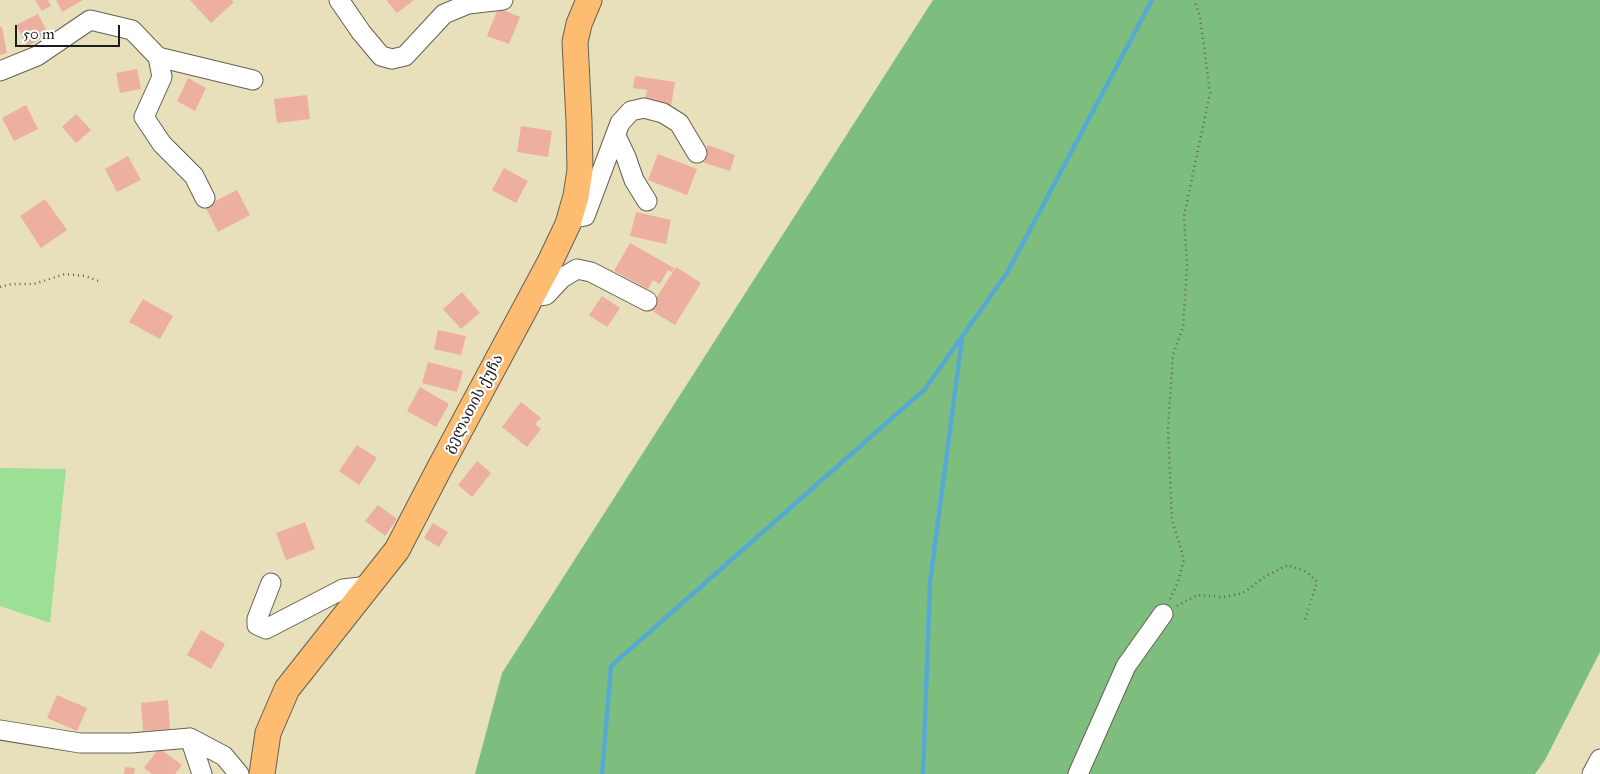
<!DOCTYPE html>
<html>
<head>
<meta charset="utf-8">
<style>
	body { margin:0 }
	#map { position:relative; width:1600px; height:774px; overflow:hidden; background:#e8e0bb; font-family:"IM FELL Great Primer",serif }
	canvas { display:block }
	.scale { position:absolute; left:15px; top:25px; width:105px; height:22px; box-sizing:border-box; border:2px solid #1c1c1c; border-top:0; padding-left:6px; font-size:15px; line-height:18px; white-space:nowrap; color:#1c1c1c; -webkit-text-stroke:4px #fff; paint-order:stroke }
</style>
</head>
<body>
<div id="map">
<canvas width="1600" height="774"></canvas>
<div class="scale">50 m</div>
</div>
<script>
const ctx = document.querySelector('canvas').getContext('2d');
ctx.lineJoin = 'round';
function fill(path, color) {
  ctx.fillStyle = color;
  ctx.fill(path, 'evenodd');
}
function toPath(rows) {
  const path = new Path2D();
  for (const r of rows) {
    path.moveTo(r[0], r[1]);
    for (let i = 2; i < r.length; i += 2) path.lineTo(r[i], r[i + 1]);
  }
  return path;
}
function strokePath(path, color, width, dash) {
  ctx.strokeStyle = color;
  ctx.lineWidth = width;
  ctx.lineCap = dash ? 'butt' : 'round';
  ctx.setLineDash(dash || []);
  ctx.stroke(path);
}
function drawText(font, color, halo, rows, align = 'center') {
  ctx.font = font + ' "IM FELL Great Primer","Noto Serif Georgian",serif';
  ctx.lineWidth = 4.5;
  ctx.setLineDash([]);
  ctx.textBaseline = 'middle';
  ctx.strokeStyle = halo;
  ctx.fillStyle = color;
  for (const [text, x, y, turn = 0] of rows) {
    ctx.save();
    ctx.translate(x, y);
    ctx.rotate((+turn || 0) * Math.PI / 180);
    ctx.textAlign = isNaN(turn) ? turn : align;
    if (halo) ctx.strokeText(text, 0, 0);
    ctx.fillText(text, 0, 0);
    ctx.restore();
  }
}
const green = toPath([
	[0,468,66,469,50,623,0,606]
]);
const forest = toPath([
	[933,0,1600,0,1600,652,1545,760,1535,774,475,774,502,673]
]);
const stream = toPath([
	[602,774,611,666,925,389,1007,273,1152,0],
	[923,774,930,583,962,338]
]);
const building = toPath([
	[35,0,48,0,51,6,42,11],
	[56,0,83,0,62,12],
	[190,0,231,0,234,2,211,23],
	[386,0,414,0,397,13],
	[498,8,520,17,509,44,487,36],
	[38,14,49,35,27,46,16,25],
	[0,27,2,27,7,53,0,55],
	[137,69,141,89,120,93,116,73],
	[635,76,675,82,671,106,645,102,647,90,633,88],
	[188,78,206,88,195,111,177,101],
	[307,95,310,119,277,123,274,99],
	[26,105,38,129,14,141,2,118],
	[76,114,91,130,76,143,62,127],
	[521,126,552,131,548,157,517,152],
	[708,145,735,155,730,171,702,162],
	[658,154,697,169,687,195,648,180],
	[128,156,141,180,117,192,105,169],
	[504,168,528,181,516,203,492,190],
	[237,190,250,215,218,232,205,206],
	[45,199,67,230,41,248,20,216],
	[636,212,671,220,666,244,630,236],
	[630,243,674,268,672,272,668,270,660,284,653,280,648,289,614,271],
	[676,267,701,283,675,325,649,309],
	[462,292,480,313,461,329,443,309],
	[602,296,620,308,607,327,589,315],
	[143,299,173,316,160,339,129,322],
	[438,330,466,336,461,355,434,349],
	[428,362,463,371,457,392,422,383],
	[420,387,449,404,436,427,407,411],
	[521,402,541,418,535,424,541,429,527,447,502,427],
	[357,445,377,458,359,485,339,471],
	[477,461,491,473,472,497,458,485],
	[378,505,397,519,385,536,365,521],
	[305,522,315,549,286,560,276,533],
	[433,523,448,532,439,547,424,538],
	[201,630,225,644,211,669,187,655],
	[57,695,87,708,77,731,47,718],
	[168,700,170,729,143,731,141,703],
	[159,748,182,765,175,774,152,774,144,768],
	[125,767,135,768,134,774,124,774]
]);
const path = toPath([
	[0,287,12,284,34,284,65,274,85,276,101,282],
	[1170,599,1178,582,1184,559,1172,520,1168,428,1173,355,1183,327,1187,266,1184,216,1210,93,1200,16,1194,0],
	[1177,606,1197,595,1224,597,1243,593,1266,576,1288,565,1307,572,1317,582,1305,620]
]);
const minor = toPath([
	[339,0,361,32,381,56,392,59,405,56,444,14,468,4,503,0],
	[158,57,253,80],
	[0,71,37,56,90,20,132,30,158,57,162,77,144,117,162,144,194,176,205,198],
	[616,136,626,157,634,180,647,201],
	[569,219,585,216,620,123,631,111,644,108,663,113,679,123,697,153],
	[531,297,546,295,562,278,577,269,591,272,647,301],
	[271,583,257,619,257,625,266,629,343,589,369,586],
	[0,730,80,743,131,743,190,738,224,756,239,774],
	[190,738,202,774],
	[1078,774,1126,666,1163,614],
	[1592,774,1600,759]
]);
const major = toPath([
	[262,774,268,733,287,689,397,550,439,469,549,264,568,224,576,196,580,170,579,121,575,42,579,24,589,0]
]);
const streetNames = [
	["გელათის ქუჩა",474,404,-62]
];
fill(green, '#9cdf96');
fill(forest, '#7dbe7f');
strokePath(stream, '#56aad2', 4.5);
fill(building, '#ecafa0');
strokePath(minor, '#636154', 21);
strokePath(major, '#636154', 27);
strokePath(path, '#636154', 2.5, [1, 4]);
strokePath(minor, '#fff', 19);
strokePath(major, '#fdbc6f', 25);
drawText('15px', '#1c1c1c', '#fff', streetNames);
</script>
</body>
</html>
